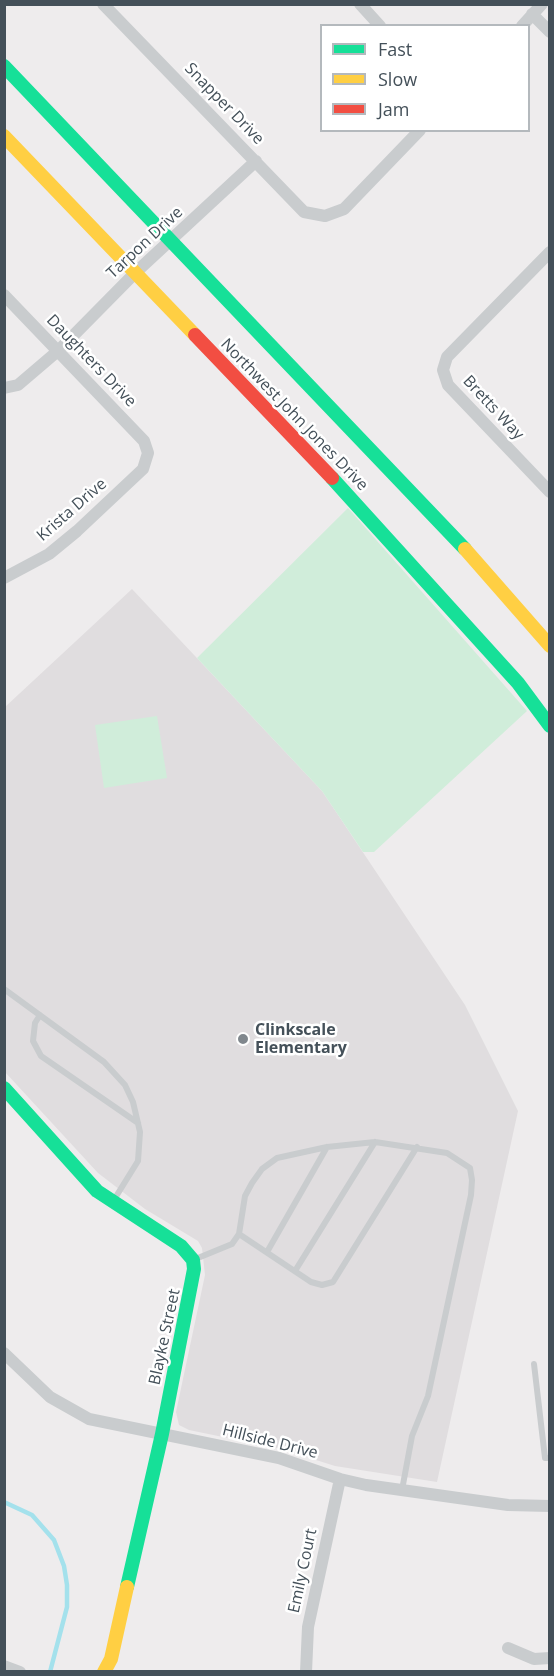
<!DOCTYPE html>
<html>
<head>
<meta charset="utf-8">
<style>
	body { margin:0 }
	#map { position:relative; width:554px; height:1676px; overflow:hidden; background:#eeeced; font-family:"Open Sans",sans-serif }
	canvas { display:block }
	.frame { position:absolute; inset:0; border:6px solid #445059; pointer-events:none }
	.legend { position:absolute; left:320px; top:24px; width:210px; height:108px; box-sizing:border-box; background:#fff; border:2px solid #b4b9bd; margin:0; padding:8px 10px; list-style:none; font-size:18px; color:#445059 }
	.legend li { display:flex; align-items:center; gap:12px; height:30px }
	.legend b { width:30px; border:2px solid #b4b9bd }
</style>
</head>
<body>
<div id="map">
<canvas width="554" height="1676"></canvas>
<div class="frame"></div>
<ul class="legend">
<li><b style="height:8px;background:#16e098"></b>Fast</li>
<li><b style="height:8px;background:#ffcf43"></b>Slow</li>
<li><b style="height:8px;background:#f24e42"></b>Jam</li>
</ul>
</div>
<script>
const ctx = document.querySelector('canvas').getContext('2d');
ctx.lineJoin = 'round';
function fill(path, color) {
  ctx.fillStyle = color;
  ctx.fill(path, 'evenodd');
}
function toPath(rows) {
  const path = new Path2D();
  for (const r of rows) {
    path.moveTo(r[0], r[1]);
    for (let i = 2; i < r.length; i += 2) path.lineTo(r[i], r[i + 1]);
  }
  return path;
}
function strokePath(path, color, width, dash) {
  ctx.strokeStyle = color;
  ctx.lineWidth = width;
  ctx.lineCap = dash ? 'butt' : 'round';
  ctx.setLineDash(dash || []);
  ctx.stroke(path);
}
function drawText(font, color, halo, rows, align = 'center') {
  ctx.font = font + ' "Open Sans",sans-serif';
  ctx.lineWidth = 5;
  ctx.setLineDash([]);
  ctx.textBaseline = 'middle';
  ctx.strokeStyle = halo;
  ctx.fillStyle = color;
  for (const [text, x, y, turn = 0] of rows) {
    ctx.save();
    ctx.translate(x, y);
    ctx.rotate((+turn || 0) * Math.PI / 180);
    ctx.textAlign = isNaN(turn) ? turn : align;
    if (halo) ctx.strokeText(text, 0, 0);
    ctx.fillText(text, 0, 0);
    ctx.restore();
  }
}
const education = toPath([
	[132,589,322,791,465,1005,518,1111,437,1482,335,1466,281,1449,189,1430,179,1425,176,1412,205,1275,202,1248,198,1241,145,1209,98,1173,5,1072,5,707]
]);
const green = toPath([
	[348,508,527,711,374,852,363,852,322,791,197,658],
	[157,716,167,778,104,788,95,725]
]);
const stream = toPath([
	[4,1502,32,1515,54,1540,64,1566,67,1585,67,1607,50,1672]
]);
const lane = toPath([
	[4,989,104,1062,125,1085,133,1102,140,1132,138,1161,112,1203],
	[40,1015,35,1023,33,1041,41,1056,138,1123],
	[239,1234,311,1282,322,1285,333,1282,417,1147],
	[267,1252,327,1147],
	[193,1260,232,1244,239,1234,245,1196,252,1183,262,1169,277,1158,327,1147,375,1142,447,1153,470,1168,472,1180,471,1195,428,1396,412,1436,402,1490],
	[295,1271,375,1142],
	[534,1364,545,1458,550,1458]
]);
const street = toPath([
	[103,4,304,212,325,216,344,209,420,130],
	[360,4,380,26],
	[532,14,550,32],
	[522,26,542,4],
	[550,252,447,357,443,370,448,385,550,492],
	[4,295,144,441,148,453,143,469,77,531,49,554,4,578],
	[4,388,18,385,59,350,135,273,256,161],
	[4,1353,50,1397,89,1419,279,1458,340,1479,366,1485,508,1505,550,1506],
	[508,1648,534,1659,550,1658],
	[4,1666,20,1672],
	[306,1672,308,1627,340,1479]
]);
const fast = toPath([
	[4,66,465,549],
	[332,478,518,683,550,726],
	[4,1088,97,1191,181,1246,193,1260,194,1269,162,1434,127,1587]
]);
const slow = toPath([
	[4,136,195,335],
	[465,549,550,646],
	[104,1672,111,1659,127,1587]
]);
const jam = toPath([
	[195,335,332,478]
]);
const markers = [
	[243,1039,6,"#80878d"]
];
const streetNames = [
	["Snapper Drive",224,104,46],
	["Tarpon Drive",145,243,-43],
	["Daughters Drive",91,361,46],
	["Bretts Way",493,408,47],
	["Northwest John Jones Drive",294,415,46],
	["Krista Drive",72,510,-41],
	["Blayke Street",165,1337,-78],
	["Hillside Drive",270,1442,14],
	["Emily Court",303,1571,-78]
];
const poiNames = [
	["Clinkscale",255,1030],
	["Elementary",255,1048]
];
fill(education, '#e0dddf');
fill(green, '#d0edda');
strokePath(stream, '#a4e1ec', 4.5);
strokePath(lane, '#c9ccce', 6);
strokePath(street, '#c9ccce', 12);
strokePath(fast, '#16e098', 14);
strokePath(slow, '#ffcf43', 14);
strokePath(jam, '#f24e42', 14);
for (const [x, y, r, color] of markers) {
  const dot = new Path2D();
  dot.arc(x, y, r, 0, 2 * Math.PI);
  ctx.fillStyle = color;
  ctx.fill(dot);
  strokePath(dot, '#fff', 2);
}
drawText('16px', '#445059', '#fff', streetNames);
drawText('bold 16px', '#445059', '#fff', poiNames, 'left');
</script>
</body>
</html>
